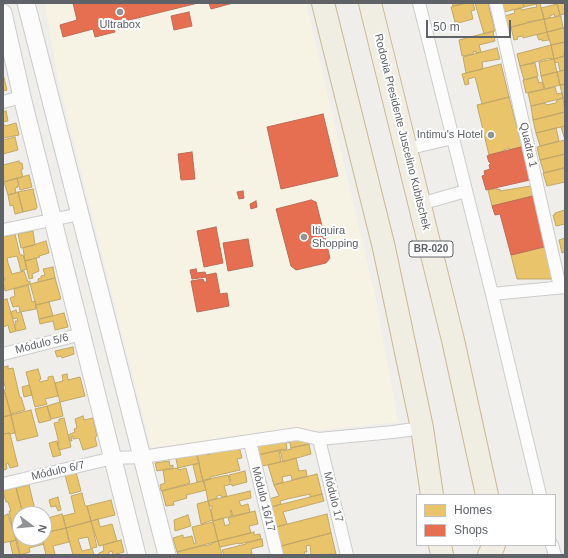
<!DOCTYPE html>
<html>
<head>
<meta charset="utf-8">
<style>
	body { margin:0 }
	#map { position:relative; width:568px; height:558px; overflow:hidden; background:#efeeea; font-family:Arial,sans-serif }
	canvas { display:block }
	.frame { position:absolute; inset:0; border:4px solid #5f6368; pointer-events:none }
	.legend { position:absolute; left:416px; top:494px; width:140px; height:52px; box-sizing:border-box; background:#fff; border:1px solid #bfc1c3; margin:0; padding:5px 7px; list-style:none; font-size:12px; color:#5f6368 }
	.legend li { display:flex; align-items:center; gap:8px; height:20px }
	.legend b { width:20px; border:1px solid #bfc1c3 }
	.north { position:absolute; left:12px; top:506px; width:40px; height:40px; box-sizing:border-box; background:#fff; border:1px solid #bfc1c3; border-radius:50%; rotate:106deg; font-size:11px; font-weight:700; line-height:16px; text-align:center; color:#5f6368 }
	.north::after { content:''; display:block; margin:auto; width:14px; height:18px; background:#919496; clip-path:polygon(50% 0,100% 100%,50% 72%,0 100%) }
	.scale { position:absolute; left:426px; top:20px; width:85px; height:18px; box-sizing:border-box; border:2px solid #5f6368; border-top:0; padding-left:5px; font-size:12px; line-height:14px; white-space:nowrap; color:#5f6368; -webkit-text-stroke:3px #fff; paint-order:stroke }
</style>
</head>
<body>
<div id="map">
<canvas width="568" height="558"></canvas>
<div class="frame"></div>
<ul class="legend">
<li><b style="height:11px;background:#e9c46a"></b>Homes</li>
<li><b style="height:11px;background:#e76f51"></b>Shops</li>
</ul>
<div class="north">N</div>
<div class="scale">50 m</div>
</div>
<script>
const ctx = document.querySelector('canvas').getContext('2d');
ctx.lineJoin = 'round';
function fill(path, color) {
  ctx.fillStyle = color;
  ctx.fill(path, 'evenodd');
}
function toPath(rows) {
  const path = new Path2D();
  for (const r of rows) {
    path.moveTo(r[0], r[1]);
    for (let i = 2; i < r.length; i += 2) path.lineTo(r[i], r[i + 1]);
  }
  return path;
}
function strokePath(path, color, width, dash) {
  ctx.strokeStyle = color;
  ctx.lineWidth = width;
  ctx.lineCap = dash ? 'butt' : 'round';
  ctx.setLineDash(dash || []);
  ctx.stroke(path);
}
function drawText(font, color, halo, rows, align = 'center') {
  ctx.font = font + ' Arial,sans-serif';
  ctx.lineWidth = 4;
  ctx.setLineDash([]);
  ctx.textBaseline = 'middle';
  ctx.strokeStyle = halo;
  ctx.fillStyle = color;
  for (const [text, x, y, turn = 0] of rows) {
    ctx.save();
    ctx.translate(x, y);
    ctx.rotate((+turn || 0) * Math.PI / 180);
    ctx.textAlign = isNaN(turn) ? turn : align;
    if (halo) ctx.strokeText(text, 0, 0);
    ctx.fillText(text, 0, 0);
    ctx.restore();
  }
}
const commercial = toPath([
	[45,3,306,3,375,296,398,422,151,447,58,79]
]);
const homes = toPath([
	[452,3,466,3,453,6,452,3],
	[466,3,473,3,475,10,471,11,473,19,458,23,457,21,455,22,451,7,466,3],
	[475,3,488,3,495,31,484,34,475,3],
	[501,3,523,3,524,7,504,12,501,3],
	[523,3,540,3,524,7,523,3],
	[540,3,544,19,527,22,527,23,507,28,505,16,515,13,514,10,521,8,522,10,531,8,537,7,536,4,540,3],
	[557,3,565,3,565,14,560,15,557,3],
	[557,4,560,15,555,17,554,14,550,16,550,18,544,19,541,8,557,4],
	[561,16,563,28,547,32,544,19,561,16],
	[544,19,547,32,523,38,523,36,517,37,518,39,514,40,511,27,544,19],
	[563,28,565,28,565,42,551,45,547,32,563,28],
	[493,31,495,41,479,45,481,52,476,53,476,51,473,52,474,54,462,56,459,40,493,31],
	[547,32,549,40,542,41,542,39,539,40,538,38,537,35,547,32],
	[565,42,564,56,554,59,551,45,565,42],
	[551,45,554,59,550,59,550,58,520,66,517,54,551,45],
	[497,48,500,59,482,62,483,69,466,73,463,57,497,48],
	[565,56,565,70,560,71,558,62,555,63,554,59,565,56],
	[554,59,557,72,541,76,539,62,554,59],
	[535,63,538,76,524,80,520,66,535,63],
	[501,64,509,97,482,104,475,77,468,79,469,84,465,85,462,74,501,64],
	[565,70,565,84,560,85,557,72,565,70],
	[557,72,560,85,545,89,541,76,557,72],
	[3,74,7,90,3,91,3,74],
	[537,77,539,83,542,82,544,89,526,93,523,80,537,77],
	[565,84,565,98,563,98,560,85,565,84],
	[555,87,557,94,562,93,563,98,531,106,528,93,555,87],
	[509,97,522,147,509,150,509,148,504,150,504,151,489,155,477,105,509,97],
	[563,98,565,112,533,120,531,106,545,103,546,105,556,103,557,100,563,98],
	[6,111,8,121,3,122,3,112,6,111],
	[565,112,565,126,536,133,533,120,565,112],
	[3,123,5,126,16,123,19,135,3,138,3,123],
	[565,126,565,140,561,127,565,126],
	[556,128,559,141,540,146,536,133,556,128],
	[15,137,18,150,3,154,3,140,15,137],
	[565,140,565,154,540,160,537,147,565,140],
	[565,154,565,168,544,173,540,160,565,154],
	[19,161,19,163,22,163,23,169,21,170,23,177,4,182,3,165,19,161],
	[563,168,565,168,565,182,547,186,543,173,563,168],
	[29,175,32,187,20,190,17,178,29,175],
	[17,178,19,185,17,186,18,187,15,188,16,193,8,195,4,182,17,178],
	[531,186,533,196,492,206,488,190,497,188,497,190,500,189,500,191,531,186],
	[33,189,37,207,36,209,23,212,18,192,33,189],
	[18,192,23,212,15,214,13,205,10,206,8,195,18,192],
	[565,210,565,224,556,226,553,215,555,215,555,213,565,210],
	[33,231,35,245,21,248,18,234,33,231],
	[15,234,20,255,23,255,27,269,21,271,17,256,7,258,8,263,12,274,24,271,28,282,30,281,30,284,5,291,3,281,5,280,4,277,3,277,3,237,15,234],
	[565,238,565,252,562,253,559,240,565,238],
	[46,241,49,253,39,256,40,257,25,261,23,248,46,241],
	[546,246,554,279,517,279,511,255,546,246],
	[36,258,39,271,32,274,33,278,29,279,25,261,36,258],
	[53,267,55,278,38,282,38,279,41,278,41,276,45,275,43,269,53,267],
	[55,278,61,299,36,305,30,284,55,278],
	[28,285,32,302,35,301,36,309,20,312,19,306,13,307,10,298,15,296,14,289,28,285],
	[7,299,16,331,10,333,8,325,3,327,3,300,7,299],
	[49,302,53,316,39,319,36,305,49,302],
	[16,310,17,313,21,312,26,329,16,331,14,325,16,325,15,321,18,321,17,318,13,319,11,312,16,310],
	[64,313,68,327,55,330,53,321,40,324,39,319,64,313],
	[73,347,74,354,62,358,61,356,57,357,55,351,73,347],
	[8,366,8,369,13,368,20,398,21,397,25,410,11,414,4,390,6,389,3,380,3,367,8,366],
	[38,369,41,379,39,380,40,382,48,380,48,377,53,376,58,396,45,399,47,404,35,407,26,372,38,369],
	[67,374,68,380,80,377,85,396,60,402,55,383,63,381,62,375,67,374],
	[29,385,32,395,24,397,22,387,29,385],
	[3,393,5,393,11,415,3,417,3,393],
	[60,402,63,416,51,419,47,406,60,402],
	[47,406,51,420,39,423,35,409,47,406],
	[31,410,38,436,17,441,11,415,31,410],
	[11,415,15,433,10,434,18,466,10,468,8,463,6,464,7,469,3,470,3,434,10,433,3,434,3,417,11,415],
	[83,416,84,420,93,418,97,436,95,437,97,446,83,450,79,438,73,439,73,436,71,437,72,441,70,441,68,435,75,432,74,429,77,428,75,419,83,416],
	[64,418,71,447,59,450,57,443,59,443,54,423,59,422,59,419,64,418],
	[289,438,308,441,309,444,291,448,289,438],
	[290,438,290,442,286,443,287,449,258,455,256,443,290,438],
	[57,441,61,455,53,457,49,443,57,441],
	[309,444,311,454,283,462,280,450,283,449,284,451,291,449,291,448,309,444],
	[239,446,242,458,237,459,240,470,210,477,211,479,203,481,196,452,204,451,205,454,207,455,211,454,211,452,239,446],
	[279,450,281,462,262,466,258,455,279,450],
	[197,452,199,463,178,468,175,455,197,452],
	[296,458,299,471,306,470,307,476,292,480,291,475,282,477,283,482,274,485,268,465,296,458],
	[169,461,170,466,173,465,173,468,157,471,155,463,169,461],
	[199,463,203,481,197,482,193,465,199,463],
	[178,468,179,470,186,468,190,483,161,491,160,485,165,483,163,470,178,468],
	[245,471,247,482,232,486,232,484,224,486,227,496,222,497,221,495,217,496,217,498,208,501,204,480,228,475,230,482,231,481,229,475,245,471],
	[76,472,81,491,70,494,65,475,76,472],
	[317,474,322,494,310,497,310,494,287,499,280,501,281,504,271,507,269,499,279,496,274,485,317,474],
	[203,481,206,490,186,495,187,498,173,502,174,505,166,506,162,491,203,481],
	[29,485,36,514,23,514,16,488,29,485],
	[16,487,23,514,20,514,20,519,13,521,14,524,12,525,9,511,11,511,8,502,6,502,3,491,16,487],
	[250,491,251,498,239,501,241,506,248,504,250,512,233,516,231,510,230,510,232,516,213,521,211,510,212,509,212,506,210,506,208,501,250,491],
	[82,493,85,506,87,506,91,521,66,528,63,516,75,513,71,496,82,493],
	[322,494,324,501,283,512,287,524,276,527,271,507,322,494],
	[58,497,61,510,58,511,56,506,51,507,49,500,58,497],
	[111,500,115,515,91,521,87,506,111,500],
	[208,501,213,520,201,524,197,504,208,501],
	[255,511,258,524,249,526,251,533,218,541,213,521,223,518,225,526,230,524,228,518,255,511],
	[8,514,16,540,3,543,3,516,8,514],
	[62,514,66,528,44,533,44,519,62,514],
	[327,514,331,533,281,546,276,527,327,514],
	[188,515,191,526,175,531,174,520,188,515],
	[20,519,20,538,24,538,16,540,14,528,13,528,12,526,16,525,15,521,20,519],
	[98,519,100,527,112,524,117,541,99,546,91,521,98,519],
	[91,521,97,547,92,548,94,555,73,555,66,528,91,521],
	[88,537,91,549,82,551,78,539,88,537],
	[213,522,218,541,177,552,173,538,183,535,183,538,192,536,194,544,196,543,192,527,213,522],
	[66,528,69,542,53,546,55,555,46,555,42,538,44,538,44,533,66,528],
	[254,532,254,535,260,534,261,539,239,544,239,543,220,547,218,541,254,532],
	[331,533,336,554,311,555,310,545,306,546,307,552,304,552,305,555,283,555,281,546,331,533],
	[25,538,42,538,44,544,29,548,30,552,20,555,17,540,25,538],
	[262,539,263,546,251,549,252,554,246,555,222,555,224,555,222,550,246,544,246,543,262,539],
	[16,540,17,546,20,555,13,555,10,542,16,540],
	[121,540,124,552,113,555,112,551,109,552,109,555,99,555,99,553,104,551,103,545,121,540],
	[218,541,222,555,178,555,177,552,205,545,205,546,212,544,212,543,218,541]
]);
const shops = toPath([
	[73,3,198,3,113,24,115,32,95,37,93,29,63,37,60,25,77,20,73,3],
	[209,3,233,3,211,9,209,3],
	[189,12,192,26,174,30,171,16,189,12],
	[323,114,338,176,281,189,267,127,323,114],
	[521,147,530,180,486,190,482,176,485,175,484,171,490,169,489,165,491,163,489,162,487,156,489,155,521,147],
	[192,152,195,179,181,180,178,154,192,152],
	[243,191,244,198,239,199,237,192,243,191],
	[533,196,548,246,511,255,500,214,495,215,492,206,533,196],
	[311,200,316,202,330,258,326,263,296,270,291,266,276,209,311,200],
	[256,201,257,207,251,209,250,204,256,201],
	[216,227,223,263,204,267,197,231,216,227],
	[248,239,253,266,228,271,223,243,248,239],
	[196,269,197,273,205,272,206,275,216,273,220,294,227,293,229,306,197,312,191,281,203,279,204,282,207,282,206,277,192,279,190,270,196,269]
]);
const street = toPath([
	[419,3,492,294,540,495],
	[496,3,560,287],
	[3,102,22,97],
	[406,149,453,138],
	[420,204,466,191],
	[3,230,80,214],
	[492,294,565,287],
	[3,354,82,334],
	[319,439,347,555],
	[250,442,277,555],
	[3,484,113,458,142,457,297,434,319,439,393,432,422,428],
	[552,545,555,555]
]);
const secondary = toPath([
	[26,3,167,555],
	[3,13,22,97,137,555]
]);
const highway = toPath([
	[323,3,384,248,422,428,432,495],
	[370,3,453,340,487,495],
	[440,545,442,555],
	[489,555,494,545]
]);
const markers = [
	[120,12,4,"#919496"],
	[491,135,4,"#919496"],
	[304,237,4,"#919496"]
];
const shields = [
	[431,249,44]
];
const shieldNames = [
	["BR-020",431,249]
];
const poiNames = [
	["Ultrabox",120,25],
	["Intimu's Hotel",483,135,"right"],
	["Itiquira",312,231,"left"],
	["Shopping",312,244,"left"]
];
const streetNames = [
	["Rodovia Presidente Juscelino Kubitschek",402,132,76],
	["Quadra 1",528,145,77],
	["Módulo 5/6",42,344,-14],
	["Módulo 6/7",58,471,-13],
	["Módulo 17",333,497,76],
	["Módulo 16/17",263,499,76]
];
fill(commercial, '#f7f3e4');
fill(homes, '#e9c46a');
strokePath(homes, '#c0a769', 1);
fill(shops, '#e76f51');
strokePath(shops, '#be6b58', 1);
strokePath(street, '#cbcccc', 14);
strokePath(secondary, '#cacacb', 19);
strokePath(highway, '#c8b996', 24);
strokePath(street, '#fdfcfc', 12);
strokePath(secondary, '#fdfcfc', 17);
strokePath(highway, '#f0ede3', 22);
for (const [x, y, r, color] of markers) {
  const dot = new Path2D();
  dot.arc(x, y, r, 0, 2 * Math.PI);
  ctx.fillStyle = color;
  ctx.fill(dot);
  strokePath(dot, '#fff', 1.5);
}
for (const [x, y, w] of shields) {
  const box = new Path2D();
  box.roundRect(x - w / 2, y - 8, w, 16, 3);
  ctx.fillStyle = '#fff';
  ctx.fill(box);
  strokePath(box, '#5f6368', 1);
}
drawText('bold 10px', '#5f6368', null, shieldNames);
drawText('11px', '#5f6368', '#fff', poiNames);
drawText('11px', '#5f6368', '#fff', streetNames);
</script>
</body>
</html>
